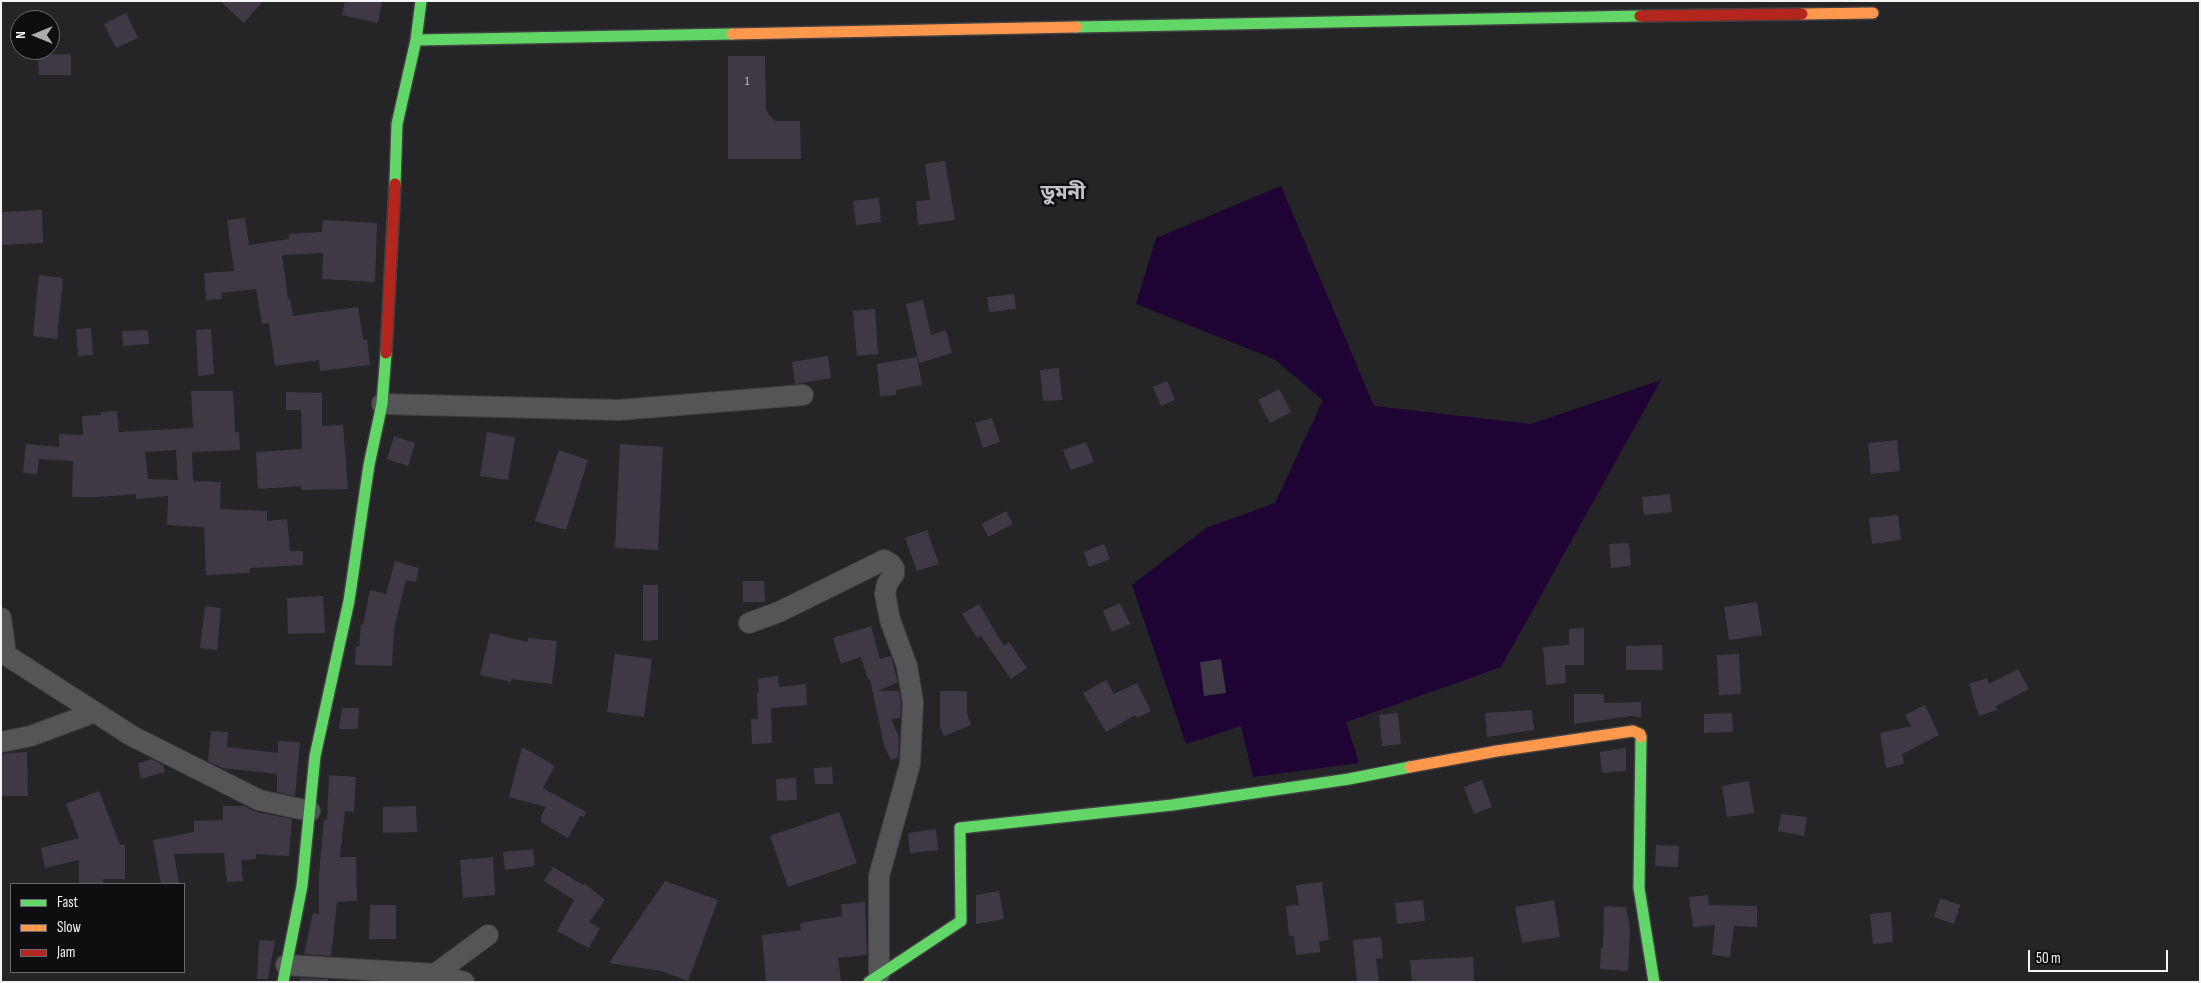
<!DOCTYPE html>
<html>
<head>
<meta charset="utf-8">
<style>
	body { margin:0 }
	#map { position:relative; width:2201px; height:983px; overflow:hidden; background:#252427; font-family:"Sofia Sans Condensed",sans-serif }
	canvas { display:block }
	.frame { position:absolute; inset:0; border:2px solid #f4f3f6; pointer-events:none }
	.legend { position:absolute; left:10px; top:883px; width:175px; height:90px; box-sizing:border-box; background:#0e0d0f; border:1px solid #6a696b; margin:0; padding:6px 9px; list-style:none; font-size:15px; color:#f4f3f6 }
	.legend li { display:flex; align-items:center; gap:10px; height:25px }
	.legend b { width:25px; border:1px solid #6a696b }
	.north { position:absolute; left:10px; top:10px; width:50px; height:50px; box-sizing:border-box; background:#0e0d0f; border:1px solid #6a696b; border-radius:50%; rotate:270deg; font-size:14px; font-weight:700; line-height:20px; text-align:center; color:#f4f3f6 }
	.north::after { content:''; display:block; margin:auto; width:18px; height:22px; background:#acabae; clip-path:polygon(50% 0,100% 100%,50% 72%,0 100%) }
	.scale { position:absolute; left:2028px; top:950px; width:140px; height:22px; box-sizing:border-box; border:2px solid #f4f3f6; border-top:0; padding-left:6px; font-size:15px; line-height:18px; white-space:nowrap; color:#f4f3f6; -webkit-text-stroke:4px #0e0d0f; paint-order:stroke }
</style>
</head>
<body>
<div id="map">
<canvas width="2201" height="983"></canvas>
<div class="frame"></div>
<ul class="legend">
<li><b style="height:6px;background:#63d668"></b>Fast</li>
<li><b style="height:6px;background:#ff974d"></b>Slow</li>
<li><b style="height:6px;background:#b3261e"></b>Jam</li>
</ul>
<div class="north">N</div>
<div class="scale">50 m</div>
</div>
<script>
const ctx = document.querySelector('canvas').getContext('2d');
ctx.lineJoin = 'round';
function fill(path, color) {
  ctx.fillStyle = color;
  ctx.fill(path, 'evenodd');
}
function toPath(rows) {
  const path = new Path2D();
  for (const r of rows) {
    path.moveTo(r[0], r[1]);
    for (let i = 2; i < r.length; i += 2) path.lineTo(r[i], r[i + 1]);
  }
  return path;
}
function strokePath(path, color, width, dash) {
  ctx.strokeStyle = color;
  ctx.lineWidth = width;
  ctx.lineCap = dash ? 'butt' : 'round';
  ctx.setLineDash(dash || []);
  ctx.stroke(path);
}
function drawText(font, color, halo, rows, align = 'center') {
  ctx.font = font + ' "Sofia Sans Condensed","Noto Sans Bengali",sans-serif';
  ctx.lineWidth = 5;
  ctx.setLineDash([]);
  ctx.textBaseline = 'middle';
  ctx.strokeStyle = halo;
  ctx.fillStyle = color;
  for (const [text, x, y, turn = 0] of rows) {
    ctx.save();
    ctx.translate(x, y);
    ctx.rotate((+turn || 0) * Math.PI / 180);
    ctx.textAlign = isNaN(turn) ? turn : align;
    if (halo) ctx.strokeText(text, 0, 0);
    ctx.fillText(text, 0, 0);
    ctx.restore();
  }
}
const water = toPath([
	[1281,186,1374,406,1531,424,1661,380,1501,667,1346,722,1359,763,1253,777,1241,726,1186,744,1132,585,1206,528,1275,503,1323,400,1274,359,1136,304,1156,238]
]);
const building = toPath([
	[220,1,263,1,244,23],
	[345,1,382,1,378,23,342,15],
	[126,13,138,38,116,48,104,24],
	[71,54,71,75,39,75,38,55],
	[728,56,765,56,766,109,769,115,776,121,800,121,801,159,728,159],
	[945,161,955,220,918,225,916,201,930,200,925,164],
	[879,198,881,222,856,225,853,201],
	[42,210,43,243,1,245,1,212],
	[245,218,249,245,289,239,289,234,322,232,323,220,377,223,375,282,322,279,323,253,282,255,288,299,290,298,293,316,358,307,363,340,367,339,370,365,320,371,319,360,275,366,269,323,262,324,256,289,221,293,222,299,206,300,204,273,234,271,227,220],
	[39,275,63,278,57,339,33,336],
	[1014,294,1016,309,989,312,987,297],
	[923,300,931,335,946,330,952,353,919,363,906,304],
	[875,309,878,354,857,356,853,311],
	[91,328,93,355,78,356,76,329],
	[211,329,214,374,198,376,196,330],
	[148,330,149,344,123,346,122,331],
	[828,356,831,378,795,384,792,362],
	[917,357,922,385,896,390,896,395,880,396,877,364],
	[1059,368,1062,400,1043,401,1040,370],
	[1167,381,1175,400,1161,406,1153,387],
	[1279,389,1291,412,1270,423,1258,400],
	[191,391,233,391,235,432,239,432,240,450,192,452,193,481,221,482,220,509,267,511,267,521,287,519,290,551,303,551,303,565,250,568,250,573,206,575,204,527,167,525,168,496,136,499,136,494,99,497,72,497,73,461,39,459,37,474,23,473,26,444,59,447,59,434,83,435,82,416,101,415,101,412,117,411,119,432,193,428],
	[176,450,178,480,148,479,145,452],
	[286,392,322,393,322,426,343,425,348,489,301,490,301,486,258,489,256,452,302,449,301,410,286,410],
	[992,418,1000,442,983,448,975,423],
	[487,432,515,437,508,480,480,476],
	[394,436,415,443,408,466,387,459],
	[1897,440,1900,471,1871,474,1868,443],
	[1086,442,1094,462,1071,470,1063,450],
	[620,444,663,447,658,550,615,548],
	[559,450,588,460,566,530,535,521],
	[1670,494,1672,512,1644,515,1642,497],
	[1006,511,1013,524,988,537,982,524],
	[1898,515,1901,540,1872,544,1869,518],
	[927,530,939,564,917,571,905,538],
	[1629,543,1631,566,1611,568,1609,544],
	[1104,544,1110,559,1089,567,1084,552],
	[395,561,419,568,416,582,406,580,394,629,392,666,355,665,356,646,359,647,361,624,363,625,370,590,386,594],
	[743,581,764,581,765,602,743,602],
	[643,585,658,585,658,640,643,641],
	[323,596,325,633,288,634,287,598],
	[1757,602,1762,635,1729,640,1724,607],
	[1120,603,1130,624,1112,632,1103,611],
	[979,604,1004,646,1009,642,1027,668,1011,679,981,636,977,638,962,614],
	[205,606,221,608,217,650,200,648],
	[871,626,880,659,891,656,898,682,878,691,899,691,901,703,900,718,891,719,899,737,898,757,891,760,884,745,870,679,868,679,861,657,841,664,833,638],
	[1584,628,1584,665,1565,665,1566,683,1546,685,1543,647,1569,645,1569,629],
	[490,633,527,642,528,638,557,641,552,684,511,679,511,682,480,675],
	[1662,645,1663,670,1626,670,1626,646],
	[615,654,652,659,644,717,607,712],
	[1739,654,1741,694,1719,695,1717,655],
	[1221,659,1226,693,1204,696,1200,662],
	[2018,669,2029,689,1996,706,1997,710,1979,716,1969,684,1987,678,1989,684],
	[778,676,779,687,806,684,807,705,771,708,772,743,752,744,751,719,758,719,757,693,759,693,758,679],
	[1106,680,1114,694,1137,683,1151,711,1137,718,1135,715,1106,732,1083,693],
	[940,691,967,691,967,714,971,725,944,736,940,727],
	[1574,694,1604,694,1604,703,1641,702,1641,717,1631,716,1574,724],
	[1925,705,1939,735,1902,754,1904,764,1886,768,1880,733,1911,726,1905,715],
	[342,708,359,708,358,729,339,729],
	[1532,710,1534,730,1487,737,1485,713],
	[1398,713,1401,744,1382,746,1379,715],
	[1732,713,1733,732,1704,733,1704,714],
	[211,731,228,732,227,747,278,753,278,741,300,742,295,796,277,792,277,774,222,768,208,761],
	[522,747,555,766,543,788,586,812,584,817,580,816,568,838,541,822,541,816,546,807,509,797],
	[1626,748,1626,771,1602,773,1600,752],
	[27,752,28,796,1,796,1,754],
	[152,759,163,765,165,772,141,779,138,763],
	[832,767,833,784,815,784,814,768],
	[329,775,356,777,354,812,345,811,340,857,356,857,357,901,337,902,331,956,304,954,313,913,319,914,319,875,324,819,327,820],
	[796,778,797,800,777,801,776,779],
	[1482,780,1492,807,1474,814,1464,787],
	[1749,781,1754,813,1727,817,1722,786],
	[99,791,120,845,125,845,125,879,103,879,103,884,79,884,79,860,45,868,41,848,79,838,66,804],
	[223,806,245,806,256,812,292,819,289,856,256,854,256,859,241,860,243,881,227,882,224,853,174,854,179,884,161,884,153,840,194,832,194,821,223,820],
	[416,806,417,832,383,833,383,807],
	[839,812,857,863,788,887,770,836],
	[1781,814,1807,817,1804,836,1778,831],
	[936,829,938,850,910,853,908,833],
	[1656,845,1679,846,1678,867,1655,866],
	[533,849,535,866,505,870,503,852],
	[493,857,495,895,463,898,460,860],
	[553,867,583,885,584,883,605,900,589,922,600,928,589,948,557,931,574,900,544,881],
	[665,881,718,900,688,981,661,971,609,963],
	[1322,882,1329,940,1319,941,1320,952,1296,955,1294,936,1289,936,1286,906,1299,905,1296,885],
	[999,891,1004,919,976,924,976,895],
	[1708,895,1709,905,1757,906,1757,927,1734,926,1730,957,1712,955,1715,925,1693,927,1689,897],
	[1940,898,1960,905,1954,924,1934,917],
	[1423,900,1425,921,1397,924,1395,903],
	[1554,900,1560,937,1522,943,1515,907],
	[865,902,867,955,838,958,841,981,766,982,762,935,801,930,800,923,842,916,841,904],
	[370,905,396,905,396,939,369,939],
	[1604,906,1626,907,1630,929,1628,971,1600,969,1601,948,1603,948],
	[1891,912,1893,942,1873,944,1870,914],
	[1381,937,1383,958,1376,959,1379,982,1357,982,1353,940],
	[259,940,275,941,268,979,257,979],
	[1473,957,1474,982,1412,982,1410,960],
	[300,978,328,979,328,982,300,982]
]);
const street = toPath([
	[382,404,619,410,803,395],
	[1,618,6,655,132,736,259,800,310,811],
	[749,623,779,612,884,560,891,564,894,568,894,574,887,584,885,594,890,620,907,666,913,702,910,764,879,876,879,975],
	[1,742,31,736,95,712],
	[286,965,435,974,464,982],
	[435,974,488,935]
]);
const fast = toPath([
	[1076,27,1640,16],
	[416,40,732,34],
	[395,184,397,124,416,40,421,1],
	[1641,737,1639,888,1654,982],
	[283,982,302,886,315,756,349,601,369,465,382,404,386,353],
	[869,982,961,921,960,828,1172,805,1349,779,1410,767]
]);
const slow = toPath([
	[1802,14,1873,13],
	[732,34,1076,27],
	[1410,767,1497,751,1633,731,1640,734,1641,737]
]);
const jam = toPath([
	[1640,16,1802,14],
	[386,353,395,184]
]);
const numberNames = [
	["1",747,82]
];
const districtNames = [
	["ডুমনী",1063,194]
];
fill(water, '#1f0335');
fill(building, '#3f3946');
strokePath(street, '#403f42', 22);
strokePath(fast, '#403f42', 14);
strokePath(slow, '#403f42', 14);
strokePath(jam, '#403f42', 14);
strokePath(street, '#555456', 20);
strokePath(fast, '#63d668', 11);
strokePath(slow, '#ff974d', 11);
strokePath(jam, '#b3261e', 11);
drawText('12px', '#c7c4ca', null, numberNames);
drawText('bold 20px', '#c5c2c8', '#0e0d0f', districtNames);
</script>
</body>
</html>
